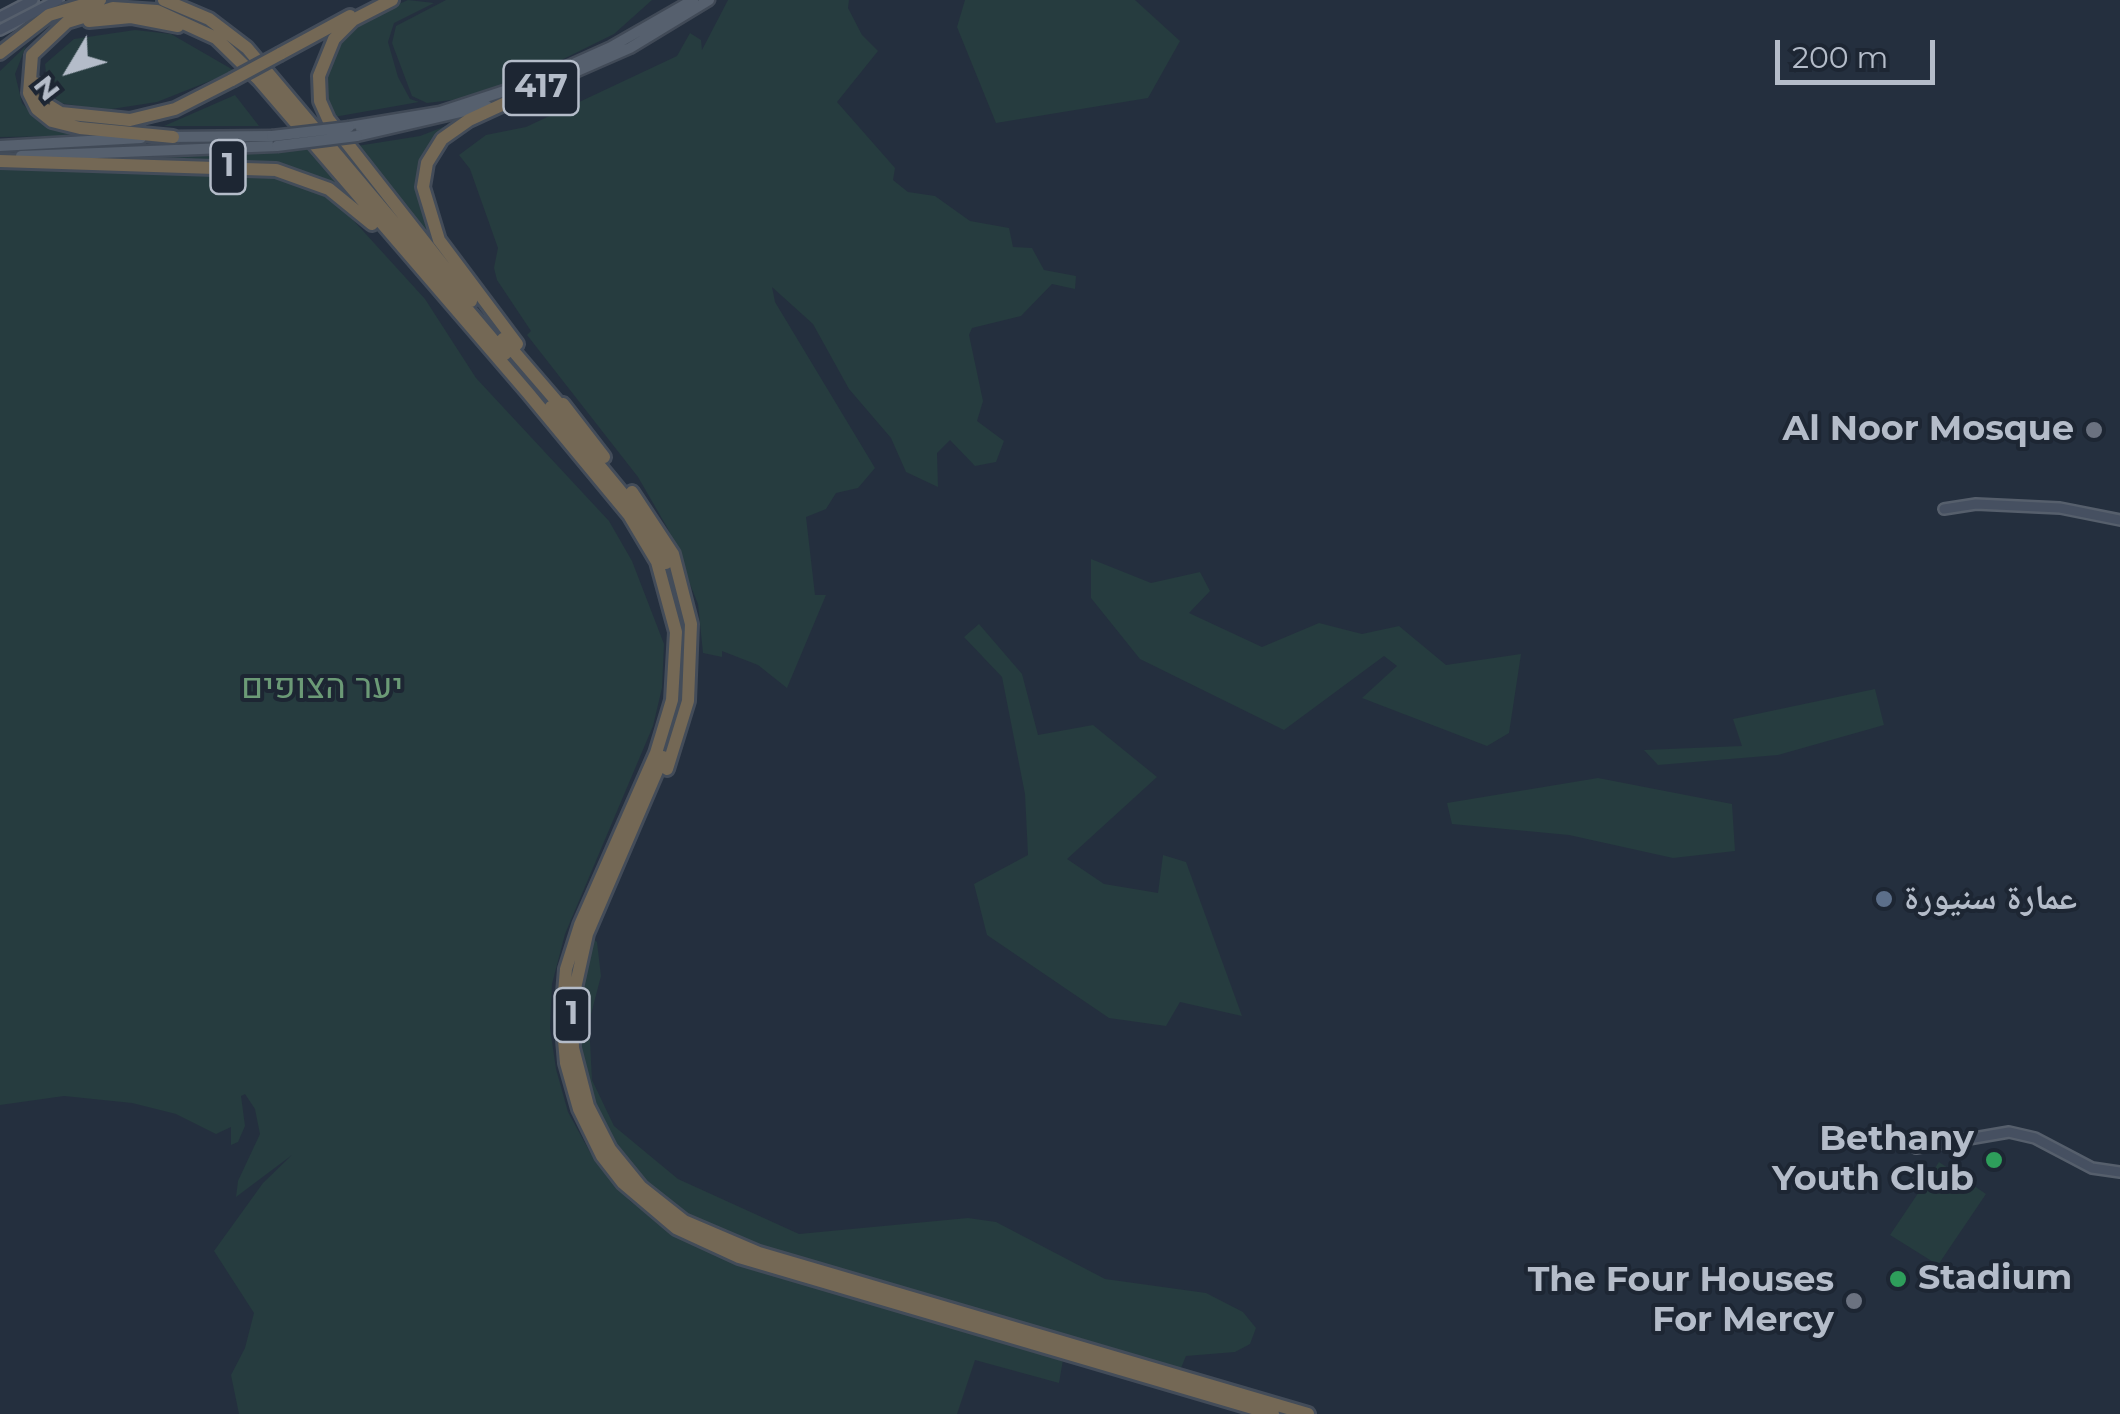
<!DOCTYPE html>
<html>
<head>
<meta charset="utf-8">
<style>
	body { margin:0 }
	#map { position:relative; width:2120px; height:1414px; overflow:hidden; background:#242f3e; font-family:Montserrat,sans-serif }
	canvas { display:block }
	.north { position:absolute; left:20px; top:20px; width:100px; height:100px; -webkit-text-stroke:8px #1d2633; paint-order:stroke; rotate:232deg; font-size:28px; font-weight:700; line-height:40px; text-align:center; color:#b4bcc9 }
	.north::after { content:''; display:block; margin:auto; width:35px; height:45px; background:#b4bcc9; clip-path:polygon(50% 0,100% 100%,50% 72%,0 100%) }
	.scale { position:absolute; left:1775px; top:40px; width:160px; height:45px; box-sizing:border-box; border:5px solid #b4bcc9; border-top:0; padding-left:12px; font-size:30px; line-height:35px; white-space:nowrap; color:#b4bcc9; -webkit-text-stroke:8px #1d2633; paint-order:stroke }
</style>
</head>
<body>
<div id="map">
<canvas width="2120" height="1414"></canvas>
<div class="north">N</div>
<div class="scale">200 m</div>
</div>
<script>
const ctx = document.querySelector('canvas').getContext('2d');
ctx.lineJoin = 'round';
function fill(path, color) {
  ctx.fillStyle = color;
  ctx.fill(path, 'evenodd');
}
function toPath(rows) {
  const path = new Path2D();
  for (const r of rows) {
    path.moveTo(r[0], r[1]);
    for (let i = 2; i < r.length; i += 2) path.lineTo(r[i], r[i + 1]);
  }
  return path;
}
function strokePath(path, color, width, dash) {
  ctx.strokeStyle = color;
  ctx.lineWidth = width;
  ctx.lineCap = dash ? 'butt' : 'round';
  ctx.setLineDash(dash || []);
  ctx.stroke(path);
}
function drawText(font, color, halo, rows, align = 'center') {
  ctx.font = font + ' Montserrat,"Noto Naskh Arabic",Heebo,sans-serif';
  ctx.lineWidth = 8;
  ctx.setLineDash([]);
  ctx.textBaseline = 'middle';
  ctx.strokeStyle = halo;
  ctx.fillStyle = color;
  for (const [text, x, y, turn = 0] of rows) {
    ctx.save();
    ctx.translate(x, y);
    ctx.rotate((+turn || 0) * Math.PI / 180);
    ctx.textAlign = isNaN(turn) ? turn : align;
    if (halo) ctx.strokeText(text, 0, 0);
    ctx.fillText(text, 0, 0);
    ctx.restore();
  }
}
const green = toPath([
	[408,0,434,3,394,23,388,42,398,77,410,99,419,102,334,117,326,96,325,77,338,42,369,17],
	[446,0,652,0,614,34,529,76,460,99,427,103,412,96,392,43,396,26],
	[728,0,849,0,848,8,862,35,878,51,837,102,895,168,893,180,908,192,935,196,970,221,1009,228,1013,247,1032,248,1044,270,1076,276,1075,289,1052,284,1021,316,972,328,969,335,983,401,977,421,1004,441,996,462,975,466,950,440,937,453,938,487,906,472,891,438,849,389,813,324,772,287,775,302,875,468,858,488,836,493,826,509,806,517,815,595,826,595,787,688,758,665,722,651,722,657,703,653,698,604,668,529,638,477,527,335,531,331,497,280,494,268,498,248,470,169,459,155,486,135,526,127,677,56,690,33,701,40,702,50],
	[965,0,1135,0,1180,41,1148,98,996,123,957,27],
	[135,30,171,34,235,71,157,102,105,110,60,103,48,90,45,64,74,39],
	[26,46,15,74,22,103,40,123,78,136,0,137,0,71],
	[235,95,259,126,164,126],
	[451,124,427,147,419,166,418,196,433,247,357,146,420,136],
	[309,148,352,196,315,175,276,167,40,160],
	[0,167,271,176,314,189,344,210,425,299,476,378,609,521,632,561,664,644,662,688,653,726,565,934,552,984,550,1028,556,1069,568,1112,591,1154,630,1201,680,1237,827,1291,1063,1360,1059,1383,975,1360,957,1414,239,1414,231,1375,245,1348,254,1313,214,1251,263,1183,292,1155,236,1197,238,1181,260,1134,255,1109,245,1094,241,1096,245,1126,238,1142,231,1145,231,1127,216,1134,176,1114,132,1103,64,1096,0,1105],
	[1091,559,1151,583,1200,572,1210,591,1189,613,1262,647,1319,623,1362,634,1399,626,1446,665,1521,654,1509,733,1487,746,1362,698,1397,666,1384,656,1284,730,1140,659,1091,598],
	[979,624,1022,674,1038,735,1093,725,1157,777,1067,859,1104,884,1158,893,1163,855,1186,862,1242,1016,1180,1002,1166,1026,1109,1018,987,935,974,884,1028,855,1025,794,1002,677,964,637],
	[1875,689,1884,725,1778,755,1658,765,1644,750,1742,746,1733,719],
	[1598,778,1732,804,1735,851,1673,858,1569,835,1452,824,1447,803],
	[591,937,597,942,601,976,589,1022,592,1080,614,1126,678,1179,799,1234,968,1218,996,1222,1105,1279,1206,1293,1243,1312,1256,1328,1250,1344,1235,1352,1186,1356,1181,1368,1135,1358,756,1248,708,1228,665,1202,623,1161,590,1102,574,1018],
	[1939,1162,1986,1194,1938,1265,1890,1235]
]);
const secondary = toPath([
	[0,17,33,0],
	[0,30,58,0],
	[1944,509,1976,504,2060,508,2120,520],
	[1916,1148,2009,1132,2035,1138,2092,1168,2120,1172]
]);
const primary = toPath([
	[518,97,630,48,709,0],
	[349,127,440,112,535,81,611,47,693,0],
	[357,136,487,106],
	[168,137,272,136],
	[0,146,141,138],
	[21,156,277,146]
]);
const highway = toPath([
	[164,0,209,19,247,48,505,354],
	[392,0,353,20,334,39,319,76,320,101,328,119,471,301],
	[89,21,131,17,178,26],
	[0,53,49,15,100,0],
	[280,54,350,16],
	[35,83,43,102,61,113,130,120,175,109,232,80],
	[173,137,80,128,52,121,37,109,29,93,32,55,67,22,113,8,157,11,216,38,259,80,528,393,629,515,657,562,676,632,672,700,656,753,580,925,566,969,562,1017,566,1063,579,1109,602,1156,623,1183,676,1228,739,1257,1273,1414],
	[0,161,276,170,329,189,372,224],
	[503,339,565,411],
	[517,344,439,240,423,187,427,163,442,139,469,120,521,96],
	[563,404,604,457],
	[551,407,641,516,666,563],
	[632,492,673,554,691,624,688,701,667,769],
	[663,757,587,934,572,1002,573,1048,588,1106,610,1149,641,1187,684,1221,759,1253,1308,1414]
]);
const primaryBridge = toPath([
	[272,136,349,127],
	[277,146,357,136]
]);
const highwayBridge = toPath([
	[232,80,280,54]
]);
const markers = [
	[2094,430,10,"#6b7280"],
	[1884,899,10,"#5c6f8a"],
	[1994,1160,10,"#2e9e5b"],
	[1898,1279,10,"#2e9e5b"],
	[1854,1301,10,"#6b7280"]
];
const shields = [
	[541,88,75],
	[228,167,35],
	[572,1015,35]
];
const shieldNames = [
	["417",541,88],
	["1",228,167],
	["1",572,1015]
];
const poiNames = [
	["Al Noor Mosque",2074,430],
	["عمارة سنيورة",1904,899,"left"],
	["Bethany",1974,1140],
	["Youth Club",1974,1180],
	["Stadium",1918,1279,"left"],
	["The Four Houses",1834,1281],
	["For Mercy",1834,1321]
];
const parkNames = [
	["יער הצופים",322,688]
];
fill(green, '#263c3f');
strokePath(secondary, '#565f6c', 14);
strokePath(primary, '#414a57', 15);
strokePath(highway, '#434c59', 18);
strokePath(secondary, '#465061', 9);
strokePath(primary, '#56606e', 10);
strokePath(highway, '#746855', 12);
strokePath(primaryBridge, '#414a57', 15, []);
strokePath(highwayBridge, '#434c59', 18, []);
strokePath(primaryBridge, '#56606e', 10);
strokePath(highwayBridge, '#746855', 12);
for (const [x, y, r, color] of markers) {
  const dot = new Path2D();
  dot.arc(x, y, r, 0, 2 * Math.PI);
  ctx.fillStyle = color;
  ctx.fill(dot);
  strokePath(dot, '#1d2633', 4);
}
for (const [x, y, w] of shields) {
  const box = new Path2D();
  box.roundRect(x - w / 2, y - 27, w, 54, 8);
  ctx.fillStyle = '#1d2633';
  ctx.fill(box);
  strokePath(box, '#b4bcc9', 2.5);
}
drawText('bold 32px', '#b4bcc9', null, shieldNames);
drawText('bold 35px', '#b4bcc9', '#1d2633', poiNames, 'right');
drawText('35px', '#6b9a76', '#1d2633', parkNames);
</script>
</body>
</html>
